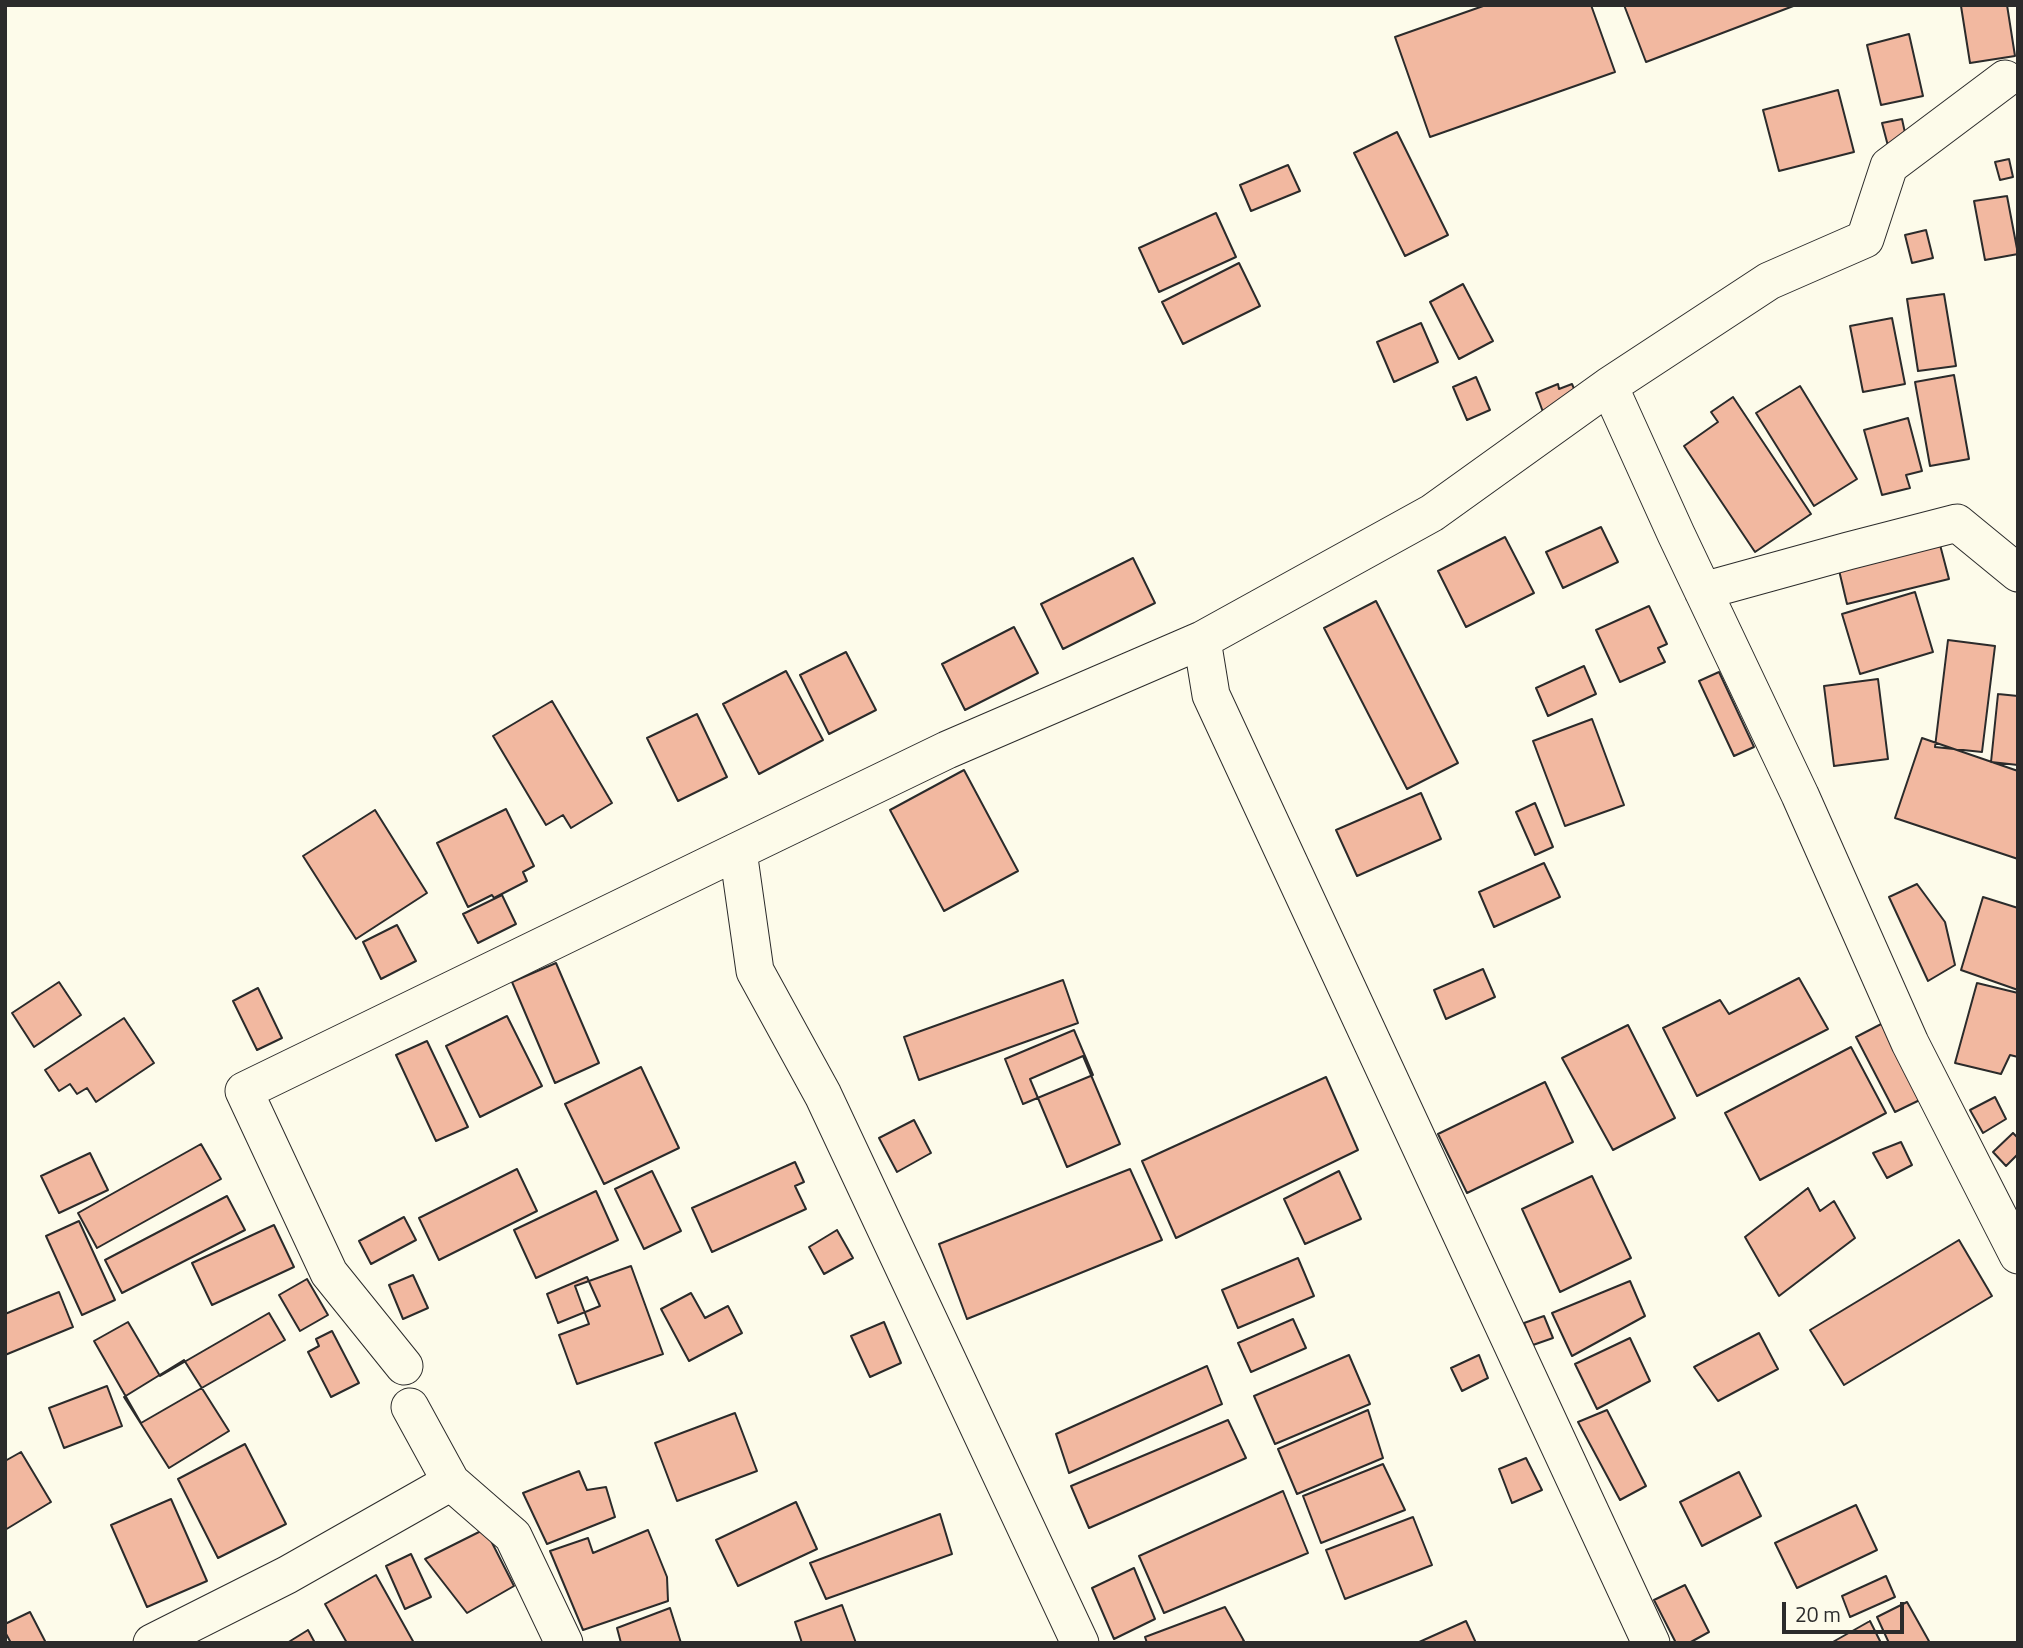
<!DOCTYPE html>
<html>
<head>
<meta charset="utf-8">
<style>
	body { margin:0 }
	#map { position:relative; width:2023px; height:1648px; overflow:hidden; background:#fdfbea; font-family:"Titillium Web",sans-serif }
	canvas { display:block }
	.frame { position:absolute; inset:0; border:7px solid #2b2b2b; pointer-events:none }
	.scale { position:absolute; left:1782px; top:1602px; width:122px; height:32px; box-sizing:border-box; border:4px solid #2b2b2b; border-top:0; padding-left:9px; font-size:21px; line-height:24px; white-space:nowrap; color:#2b2b2b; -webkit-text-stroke:5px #fdfbea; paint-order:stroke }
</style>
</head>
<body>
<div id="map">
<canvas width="2023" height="1648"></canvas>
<div class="frame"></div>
<div class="scale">20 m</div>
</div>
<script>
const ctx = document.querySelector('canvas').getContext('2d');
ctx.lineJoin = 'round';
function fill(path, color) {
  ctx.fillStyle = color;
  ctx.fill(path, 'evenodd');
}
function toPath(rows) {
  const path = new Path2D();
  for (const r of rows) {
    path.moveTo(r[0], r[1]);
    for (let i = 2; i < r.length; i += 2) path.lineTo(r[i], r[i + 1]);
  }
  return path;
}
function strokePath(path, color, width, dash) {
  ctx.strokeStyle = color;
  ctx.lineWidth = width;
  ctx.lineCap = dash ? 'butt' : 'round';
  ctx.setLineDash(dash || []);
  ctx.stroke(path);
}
const building = toPath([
	[1486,5,1591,5,1615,72,1430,137,1395,37,1486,5],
	[1624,5,1796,5,1646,62,1624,5],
	[1969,5,2007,5,2015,56,1970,63,1961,6,1969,5],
	[1909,34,1923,96,1881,105,1867,45,1909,34],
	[1838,90,1854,152,1779,171,1763,110,1838,90],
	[1902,119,1907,142,1888,146,1882,123,1902,119],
	[1397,132,1448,235,1405,256,1354,153,1397,132],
	[2009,159,2013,177,2000,180,1995,162,2009,159],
	[1288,165,1300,191,1251,211,1240,185,1288,165],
	[2007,196,2018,254,1985,260,1974,201,2007,196],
	[1216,213,1236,257,1159,292,1139,248,1216,213],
	[1926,230,1933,258,1912,263,1905,235,1926,230],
	[1239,263,1260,306,1183,344,1162,302,1239,263],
	[1463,284,1493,341,1459,359,1430,302,1463,284],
	[1944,294,1956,366,1918,371,1907,299,1944,294],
	[1892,318,1905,384,1863,392,1850,326,1892,318],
	[1421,323,1438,362,1394,382,1377,342,1421,323],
	[1954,375,1969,459,1930,466,1915,382,1954,375],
	[1476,377,1490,410,1467,420,1453,387,1476,377],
	[1558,384,1559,389,1572,384,1578,398,1543,412,1536,393,1558,384],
	[1800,386,1857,479,1814,506,1756,413,1800,386],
	[1733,397,1811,514,1755,552,1684,446,1718,422,1711,412,1733,397],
	[1908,418,1922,471,1906,475,1910,488,1882,495,1864,430,1908,418],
	[1601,527,1618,562,1563,588,1546,552,1601,527],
	[1505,537,1534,593,1466,627,1438,571,1505,537],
	[1939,541,1949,579,1847,604,1838,566,1939,541],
	[1133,558,1155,603,1063,649,1041,604,1133,558],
	[1915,592,1933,652,1860,674,1842,614,1915,592],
	[1376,601,1458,763,1407,789,1324,628,1376,601],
	[1649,606,1667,644,1658,648,1665,662,1620,682,1596,630,1649,606],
	[1014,627,1038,673,965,710,942,664,1014,627],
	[1948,640,1995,646,1982,752,1935,747,1948,640],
	[846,652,876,710,829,734,800,675,846,652],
	[1584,666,1596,694,1548,716,1536,688,1584,666],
	[786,671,823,740,759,774,723,704,786,671],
	[1719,672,1754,747,1734,756,1699,681,1719,672],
	[1878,679,1888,759,1834,766,1824,686,1878,679],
	[1998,694,2018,696,2018,765,1991,762,1998,694],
	[552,701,612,803,571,828,563,815,546,825,493,736,552,701],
	[697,714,727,777,678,801,647,738,697,714],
	[1592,719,1624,805,1565,826,1533,741,1592,719],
	[1922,738,2018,771,2018,859,1895,818,1922,738],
	[964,770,1018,871,944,911,890,810,964,770],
	[1421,793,1441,839,1357,876,1336,830,1421,793],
	[1535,803,1553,847,1535,855,1516,812,1535,803],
	[506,809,534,866,523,872,527,881,494,898,492,895,468,907,437,843,506,809],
	[375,810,427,893,356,939,303,856,375,810],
	[1544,863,1560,897,1494,927,1479,892,1544,863],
	[1917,884,1945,922,1955,965,1928,981,1889,897,1917,884],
	[502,895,516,924,478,943,463,914,502,895],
	[1983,897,2018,908,2018,990,1961,970,1983,897],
	[397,925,416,961,381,979,363,942,397,925],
	[556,963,599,1063,555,1083,512,982,556,963],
	[1483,969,1495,997,1446,1019,1434,990,1483,969],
	[1799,978,1828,1029,1697,1096,1663,1028,1720,1000,1729,1014,1799,978],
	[1063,980,1078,1023,919,1080,904,1037,1063,980],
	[59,982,81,1015,34,1047,12,1013,59,982],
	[1977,983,2018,993,2018,1057,2010,1055,2001,1074,1955,1063,1977,983],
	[258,988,282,1038,257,1050,233,1001,258,988],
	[507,1016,542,1086,480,1117,446,1046,507,1016],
	[124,1018,154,1063,96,1102,87,1088,77,1094,70,1084,59,1091,45,1070,124,1018],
	[1889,1020,1928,1096,1895,1112,1856,1037,1889,1020],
	[1628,1025,1675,1118,1613,1150,1562,1058,1628,1025],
	[1074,1030,1093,1075,1023,1104,1005,1059,1074,1030],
	[427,1041,468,1127,436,1141,396,1055,427,1041],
	[1851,1047,1886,1113,1760,1180,1725,1113,1851,1047],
	[1083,1056,1120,1144,1067,1167,1030,1079,1083,1056],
	[641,1067,679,1148,604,1184,565,1104,641,1067],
	[1326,1077,1358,1150,1176,1238,1142,1161,1326,1077],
	[1545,1082,1573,1142,1467,1193,1438,1134,1545,1082],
	[1995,1097,2006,1119,1983,1133,1970,1110,1995,1097],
	[914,1120,931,1153,897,1172,879,1138,914,1120],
	[2013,1133,2018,1138,2018,1154,2006,1166,1993,1152,2013,1133],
	[1901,1142,1912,1165,1887,1178,1873,1153,1901,1142],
	[201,1144,221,1179,97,1248,78,1213,201,1144],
	[90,1153,108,1190,59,1213,41,1176,90,1153],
	[795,1162,804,1182,795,1186,806,1209,712,1252,692,1208,795,1162],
	[517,1169,537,1211,439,1260,419,1218,517,1169],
	[1130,1169,1162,1240,967,1319,939,1244,1130,1169],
	[652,1171,681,1231,644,1249,615,1189,652,1171],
	[1339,1171,1361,1219,1305,1244,1284,1199,1339,1171],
	[1592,1176,1631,1258,1560,1292,1522,1209,1592,1176],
	[1808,1188,1820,1211,1834,1201,1855,1238,1779,1296,1745,1237,1808,1188],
	[596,1191,618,1240,536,1278,514,1230,596,1191],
	[227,1196,245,1230,122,1293,105,1260,227,1196],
	[404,1217,416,1240,371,1264,359,1241,404,1217],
	[79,1221,115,1300,82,1315,46,1236,79,1221],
	[274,1225,294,1267,212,1305,192,1263,274,1225],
	[837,1230,853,1258,824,1274,809,1247,837,1230],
	[1959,1240,1992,1296,1844,1385,1810,1330,1959,1240],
	[1298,1258,1314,1296,1238,1328,1222,1290,1298,1258],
	[631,1266,663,1354,577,1384,559,1335,589,1324,575,1286,631,1266],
	[413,1275,428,1308,403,1319,389,1285,413,1275],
	[587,1277,600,1306,558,1323,547,1294,587,1277],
	[307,1279,328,1315,300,1331,279,1295,307,1279],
	[1630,1281,1645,1316,1572,1356,1552,1313,1630,1281],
	[59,1292,73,1327,5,1355,5,1314,59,1292],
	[691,1293,705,1318,728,1306,742,1333,689,1361,661,1309,691,1293],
	[269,1313,285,1340,141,1423,94,1341,128,1322,160,1376,269,1313],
	[1544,1316,1553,1338,1533,1345,1524,1323,1544,1316],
	[1293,1319,1306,1348,1251,1372,1238,1343,1293,1319],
	[884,1322,901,1363,870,1377,851,1336,884,1322],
	[332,1331,359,1383,331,1397,308,1352,319,1346,316,1339,332,1331],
	[1759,1333,1778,1369,1718,1401,1694,1367,1759,1333],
	[1630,1338,1650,1381,1597,1409,1575,1364,1630,1338],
	[1349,1355,1370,1404,1275,1444,1254,1396,1349,1355],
	[1479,1355,1488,1378,1462,1391,1451,1368,1479,1355],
	[184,1360,229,1431,169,1468,124,1397,184,1360],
	[1207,1366,1222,1404,1069,1473,1056,1434,1207,1366],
	[107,1386,122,1426,64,1448,49,1408,107,1386],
	[1368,1410,1383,1458,1297,1494,1278,1449,1368,1410],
	[1607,1410,1646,1486,1620,1500,1578,1422,1607,1410],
	[735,1413,757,1471,677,1501,655,1443,735,1413],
	[1228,1420,1246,1458,1089,1528,1071,1486,1228,1420],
	[245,1444,286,1524,218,1558,178,1479,245,1444],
	[21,1452,51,1502,5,1530,5,1461,21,1452],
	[1526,1458,1542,1490,1512,1503,1499,1469,1526,1458],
	[1383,1464,1405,1510,1321,1543,1303,1496,1383,1464],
	[579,1471,587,1490,606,1487,615,1517,547,1544,523,1493,579,1471],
	[1739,1472,1761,1516,1702,1546,1680,1502,1739,1472],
	[1283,1491,1308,1553,1164,1613,1139,1556,1283,1491],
	[171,1499,207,1581,147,1607,111,1525,171,1499],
	[796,1502,817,1549,738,1586,716,1540,796,1502],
	[1856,1505,1877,1550,1797,1588,1775,1543,1856,1505],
	[940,1514,952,1554,826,1599,810,1563,940,1514],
	[1413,1517,1432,1565,1345,1599,1326,1550,1413,1517],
	[485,1529,514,1586,467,1613,425,1559,485,1529],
	[648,1530,667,1577,668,1601,583,1630,550,1551,588,1538,593,1553,648,1530],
	[411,1554,431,1597,405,1609,386,1566,411,1554],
	[1134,1568,1155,1619,1114,1639,1092,1588,1134,1568],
	[376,1575,414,1643,347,1643,325,1604,376,1575],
	[1886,1576,1895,1597,1850,1617,1842,1596,1886,1576],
	[1685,1585,1709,1632,1689,1643,1676,1643,1654,1600,1685,1585],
	[1907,1602,1930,1643,1889,1643,1877,1617,1907,1602],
	[842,1605,856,1643,802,1643,795,1622,842,1605],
	[1225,1607,1244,1641,1240,1643,1147,1643,1145,1637,1225,1607],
	[670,1608,681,1643,621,1643,617,1628,670,1608],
	[30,1612,46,1643,11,1643,5,1632,5,1624,30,1612],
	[1466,1621,1476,1643,1417,1643,1466,1621],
	[1870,1621,1881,1643,1831,1643,1870,1621],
	[308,1630,315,1643,287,1643,308,1630]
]);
const minor = toPath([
	[2005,79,1889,166,1865,239,1769,281,1609,386,1676,534,1800,795,1910,1043,2018,1255],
	[1609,386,1432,513,1202,640,1211,695,1651,1643],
	[1703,591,1848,551,1957,523,2018,573],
	[404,1366,329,1273,244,1091,738,851],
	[410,1407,451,1482,513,1536,564,1643],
	[152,1643,287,1575,451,1482],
	[1080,1643,823,1095,755,971,738,851,947,750,1202,640]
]);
fill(building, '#f2b8a0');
strokePath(building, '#2b2b2b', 2);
strokePath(minor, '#2b2b2b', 39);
strokePath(minor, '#fdfbea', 37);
</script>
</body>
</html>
